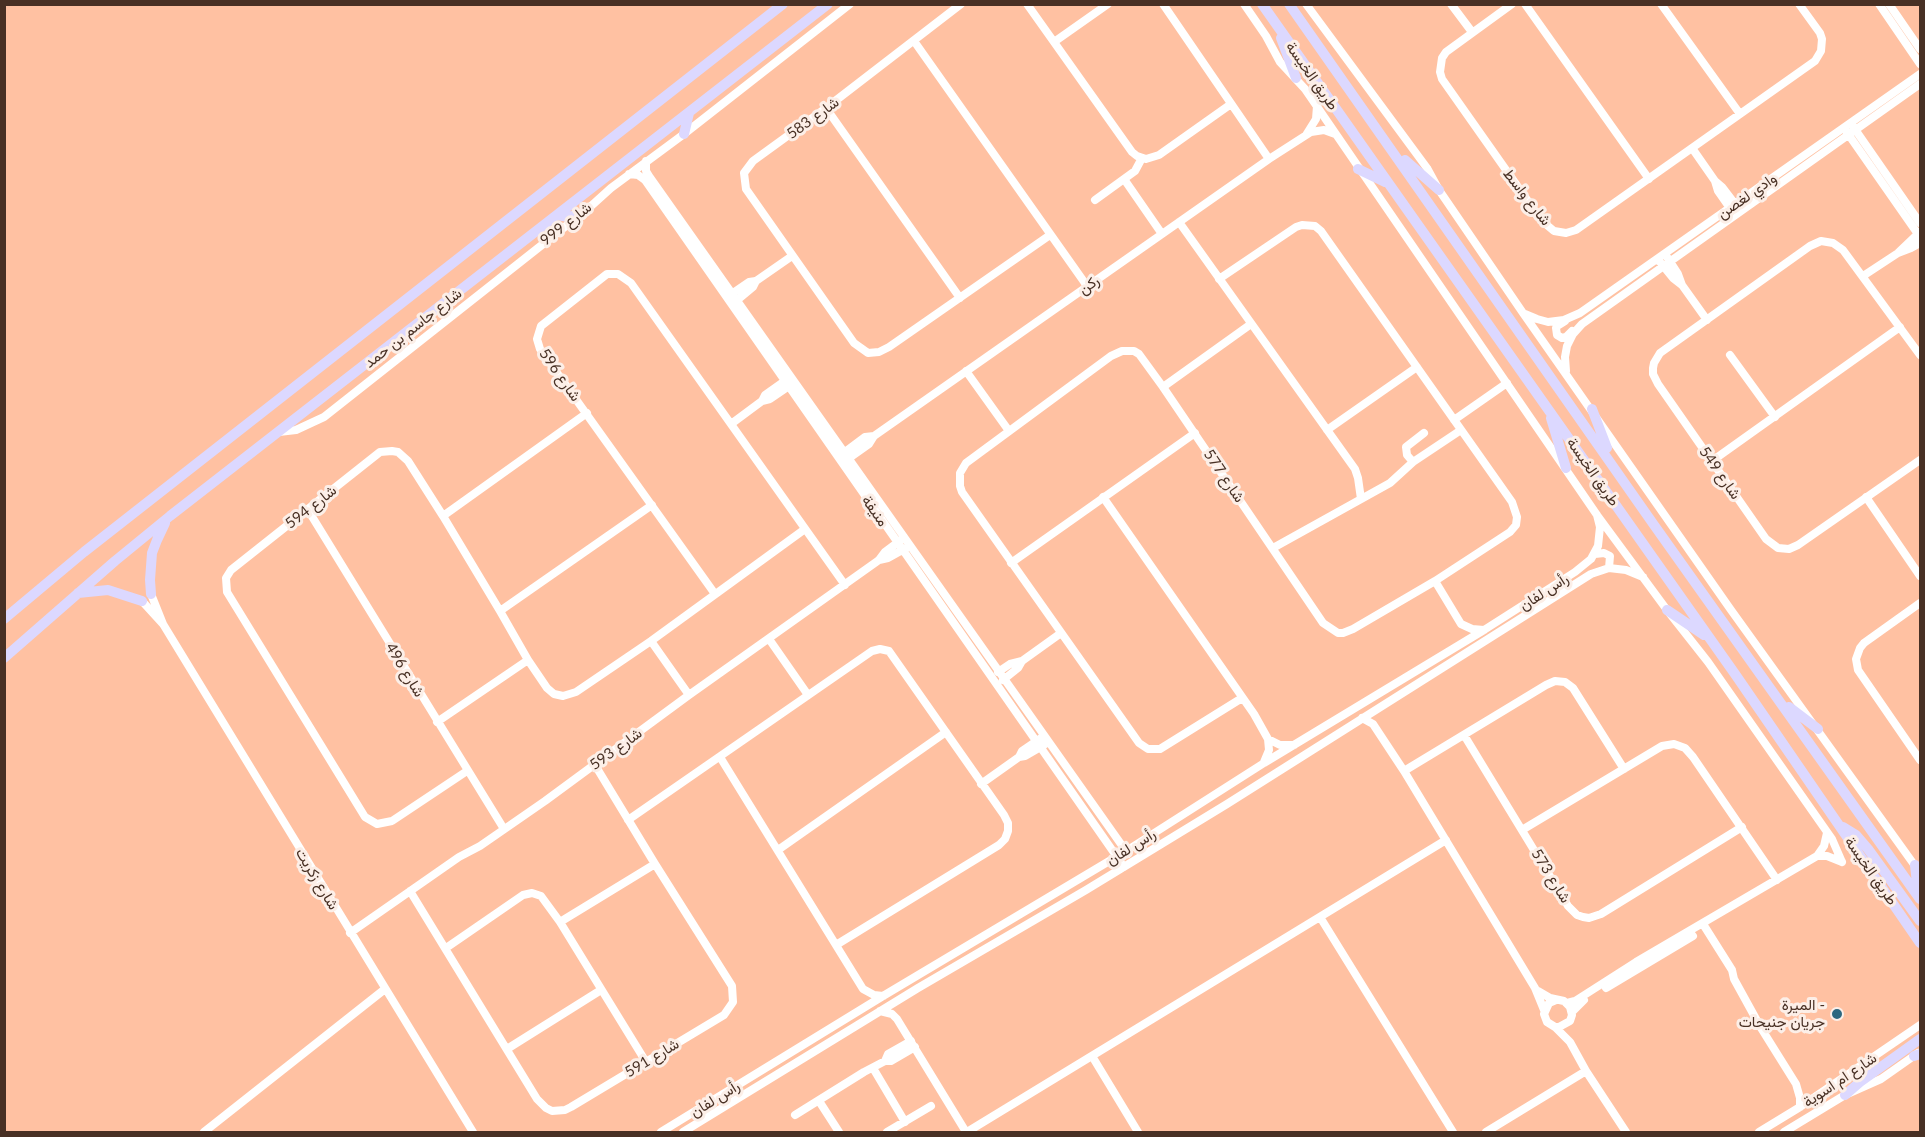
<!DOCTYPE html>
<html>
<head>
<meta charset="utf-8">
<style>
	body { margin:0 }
	#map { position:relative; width:1925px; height:1137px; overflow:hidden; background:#ffc1a2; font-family:Lato,sans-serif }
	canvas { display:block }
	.frame { position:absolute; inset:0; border:6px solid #483024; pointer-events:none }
</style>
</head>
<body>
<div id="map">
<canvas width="1925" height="1137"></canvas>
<div class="frame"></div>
</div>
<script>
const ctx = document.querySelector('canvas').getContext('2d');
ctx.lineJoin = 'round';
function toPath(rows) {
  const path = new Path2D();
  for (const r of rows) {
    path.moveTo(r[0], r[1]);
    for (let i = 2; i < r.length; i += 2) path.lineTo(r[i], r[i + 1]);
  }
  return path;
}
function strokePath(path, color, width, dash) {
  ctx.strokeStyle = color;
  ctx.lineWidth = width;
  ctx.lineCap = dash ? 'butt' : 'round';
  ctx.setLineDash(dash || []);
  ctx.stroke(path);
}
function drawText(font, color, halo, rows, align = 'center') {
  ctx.font = font + ' Lato,Vazirmatn,sans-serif';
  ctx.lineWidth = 6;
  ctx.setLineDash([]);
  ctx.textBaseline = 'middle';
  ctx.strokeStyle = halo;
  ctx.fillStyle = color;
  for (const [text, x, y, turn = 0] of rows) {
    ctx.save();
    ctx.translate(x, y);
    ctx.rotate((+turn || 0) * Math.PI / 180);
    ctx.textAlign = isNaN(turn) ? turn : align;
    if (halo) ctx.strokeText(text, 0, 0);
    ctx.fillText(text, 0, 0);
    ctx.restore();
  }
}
const minor = toPath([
	[961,4,826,108,753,161,744,173,746,189,854,343,868,353,879,352,889,347,1050,235],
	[1027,4,1132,152,1137,156,1146,159,1159,155,1231,104],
	[1163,4,1269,159],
	[1244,4,1266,36,1280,62,1305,89,1597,515,1667,610,1708,662,1832,839,1842,862],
	[1306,4,1427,168,1439,190,1523,313,1731,610,1918,870],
	[1451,4,1472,32],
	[1512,4,1446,52,1442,58,1440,72,1442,79,1542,221,1554,231,1566,233,1576,230,1815,61,1821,51,1822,39,1820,33,1799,4],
	[1525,4,1649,179],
	[1661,4,1740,114],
	[1879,4,1920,64],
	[1889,4,1920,49],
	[914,41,1087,286],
	[1054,42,1108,4],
	[826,108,960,298],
	[1852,125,1920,223],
	[1846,131,1920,237],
	[1306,135,1316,119,1317,106],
	[1692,148,1715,181,1718,191,1732,211],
	[646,161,646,171,649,176,1128,854],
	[629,174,638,175,645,180,1124,867],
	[1124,179,1162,234],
	[1715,181,1722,187,1738,208],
	[1095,200,1135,171,1142,158],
	[1179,222,1355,469,1358,478,1361,499],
	[1898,253,1911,248,1920,243],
	[1667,257,1678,274,1682,285],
	[1660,262,1673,278,1682,285,1707,320],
	[1863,276,1898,253,1920,232],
	[1219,279,1296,227,1302,225,1315,226,1321,231,1512,502,1517,517,1516,525,1510,532,1435,581,1353,629,1343,633,1338,633,1323,623,1163,387,1139,354,1134,351,1122,351,1111,356,966,463,960,473,960,486,962,492,1139,743,1148,749,1160,749,1242,698],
	[730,295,749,282,756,281,792,256],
	[735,302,753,287,756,281],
	[1525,314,1537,319,1548,322,1564,320,1580,313,1920,74],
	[1565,321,1557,326,1556,328,1557,335,1562,338,1566,337,1572,331],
	[1730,355,1775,417],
	[1920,355,1843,250,1833,243,1821,241,1810,246,1660,353,1654,363,1653,368,1653,374,1658,384,1766,539,1778,548,1789,549,1798,545,1920,460],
	[966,371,1009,431],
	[1566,371,1565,357,1567,346,1573,334,1582,324,1920,84],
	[1163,387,1251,324],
	[762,401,770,399,792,384],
	[1454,420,1507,383],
	[731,424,762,401,765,395,789,378],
	[1327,430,1417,367],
	[279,432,296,430,324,417,590,207,611,188,684,134,850,4],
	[841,455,865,437,874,436],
	[845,461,869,444,874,436,1269,159,1311,132,1324,130,1335,134],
	[1712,461,1900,327],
	[1413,462,1407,455,1406,447,1424,433],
	[1103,497,1254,714,1268,739,1269,750,1264,762],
	[1866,497,1920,576],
	[308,510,504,829],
	[443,516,587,413],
	[1273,548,1390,483,1413,462,1461,430],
	[1595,554,1604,553,1610,556,1609,568],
	[879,560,888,558,906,548],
	[1011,563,1195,433],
	[1435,581,1461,624,1472,629,1484,630],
	[151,594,163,624,473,1132],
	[715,594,540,349,537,339,541,326,607,274,618,274,631,283,845,585],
	[142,601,163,624],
	[1920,603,1864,643,1860,648,1856,659,1858,670,1920,760],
	[500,611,652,505],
	[769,639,808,695],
	[651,641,689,695],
	[998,672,1010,664,1022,661],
	[1003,680,1018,668,1022,661,1061,633],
	[1362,718,1373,724,1404,771,1535,988,1544,1010],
	[437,722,528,660],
	[1464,735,1568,906,1577,915,1583,917,1589,918,1601,914,1742,827],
	[1268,739,1280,745,1294,745],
	[720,757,863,989,874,995,883,996],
	[1019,757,1022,751,1041,738],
	[467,771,392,821,377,824,365,817,227,592,226,578,231,570,380,452,392,451,398,452,408,461,443,516,500,611,528,660,547,688,554,694,563,696,576,692,651,641,805,529],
	[1404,771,1546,685,1555,681,1565,682,1573,688,1624,769],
	[981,784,1019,757,1025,756,1044,745],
	[628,820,872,651,880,649,889,651,1004,815,1008,823,1008,831,1005,839,999,845,836,945],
	[1522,830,1662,746,1674,744,1685,748,1693,757,1777,880],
	[778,850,946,732],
	[1817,856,1827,856,1842,862],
	[410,891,537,1099,546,1108,552,1111,565,1110,571,1107,724,1015,733,1002,732,986,655,864,595,765],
	[1320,917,1453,1132],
	[560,922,655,864],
	[1703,924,1732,970,1734,979,1761,1028,1796,1084,1800,1098,1800,1107],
	[350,933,459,857,480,846,545,801,689,695,879,560,885,552,901,540],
	[446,948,523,895,532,893,541,896,560,922,646,1062],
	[1606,988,1693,936],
	[1538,991,1550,998,1564,1001,1570,1007,1572,1015,1570,1021,1559,1027,1555,1027,1547,1022,1544,1014,1549,1003,1556,1000],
	[1567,1003,1575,1001,1636,962,1817,856,1824,846,1827,833],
	[880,1011,892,1014,897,1019,966,1132],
	[1572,1012,1584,1000],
	[1555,1027,1570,1042,1586,1071,1626,1132],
	[507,1049,601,990],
	[1092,1056,1138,1132],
	[885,1061,888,1054,911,1041],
	[873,1068,905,1122],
	[819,1101,839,1132],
	[795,1115,864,1072,885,1061,891,1061,915,1047],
	[204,1132,385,989],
	[661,1132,883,996,1126,851,1264,763,1484,630,1575,572,1591,559,1598,546,1600,527,1597,515],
	[683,1132,918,988,1086,890,1227,804,1591,574,1609,568,1626,570,1643,577],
	[887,1132,931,1106],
	[967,1132,1446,840],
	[1486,1132,1586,1071],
	[1759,1132,1800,1107,1920,1025],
	[1784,1132,1845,1095,1881,1079,1918,1053]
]);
const major = toPath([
	[1262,4,1735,674,1920,943],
	[1289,4,1654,525,1920,899],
	[1281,38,1296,78],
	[684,134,689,113],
	[1405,160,1439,190],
	[1358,169,1385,182],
	[557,215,568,217,579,214],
	[1592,409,1607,448],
	[1551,418,1566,468],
	[78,593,108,590,142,601],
	[151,594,150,580,152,553,157,540,165,523],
	[1667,610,1704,635],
	[4,619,84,552,783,4],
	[4,658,115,561,170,516,828,4],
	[1789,707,1818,729],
	[1843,827,1856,835,1868,849,1920,921],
	[1915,865,1918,893],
	[1914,1056,1920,1054],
	[1845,1095,1860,1082,1920,1039]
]);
const markers = [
	[1837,1014,6,"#2d6880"]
];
const streetNames = [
	["طريق الخيسة",1312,76,55],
	["شارع 583",813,118,-36],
	["وادي لغصن",1747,196,-35],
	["شارع واسط",1527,197,52],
	["شارع 999",566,224,-38],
	["ركن",1089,285,-35],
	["شارع جاسم بن حمد",413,328,-38],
	["شارع 596",560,375,55],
	["طريق الخيسة",1593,472,55],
	["شارع 549",1720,473,55],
	["شارع 577",1224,476,56],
	["شارع 594",311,507,-38],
	["منيفة",875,511,55],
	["رأس لفان",1544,592,-33],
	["شارع 496",405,670,59],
	["شارع 593",616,749,-36],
	["رأس لفان",1131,847,-32],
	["طريق الخيسة",1871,871,55],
	["شارع 573",1551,876,58],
	["شارع زكريت",317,879,59],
	["شارع 591",652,1058,-31],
	["شارع ام اسوية",1840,1080,-34],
	["رأس لفان",715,1099,-32]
];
const poiNames = [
	["الميرة -",1825,1005],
	["جريان جنيحات",1825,1022]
];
strokePath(minor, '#fff', 8);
strokePath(major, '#dcd8ff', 10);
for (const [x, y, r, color] of markers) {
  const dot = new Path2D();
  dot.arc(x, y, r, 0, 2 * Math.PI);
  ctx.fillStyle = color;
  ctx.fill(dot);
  strokePath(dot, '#fcefe8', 2);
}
drawText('15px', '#483024', '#fcefe8', streetNames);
drawText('15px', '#483024', '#fcefe8', poiNames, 'right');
</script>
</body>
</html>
